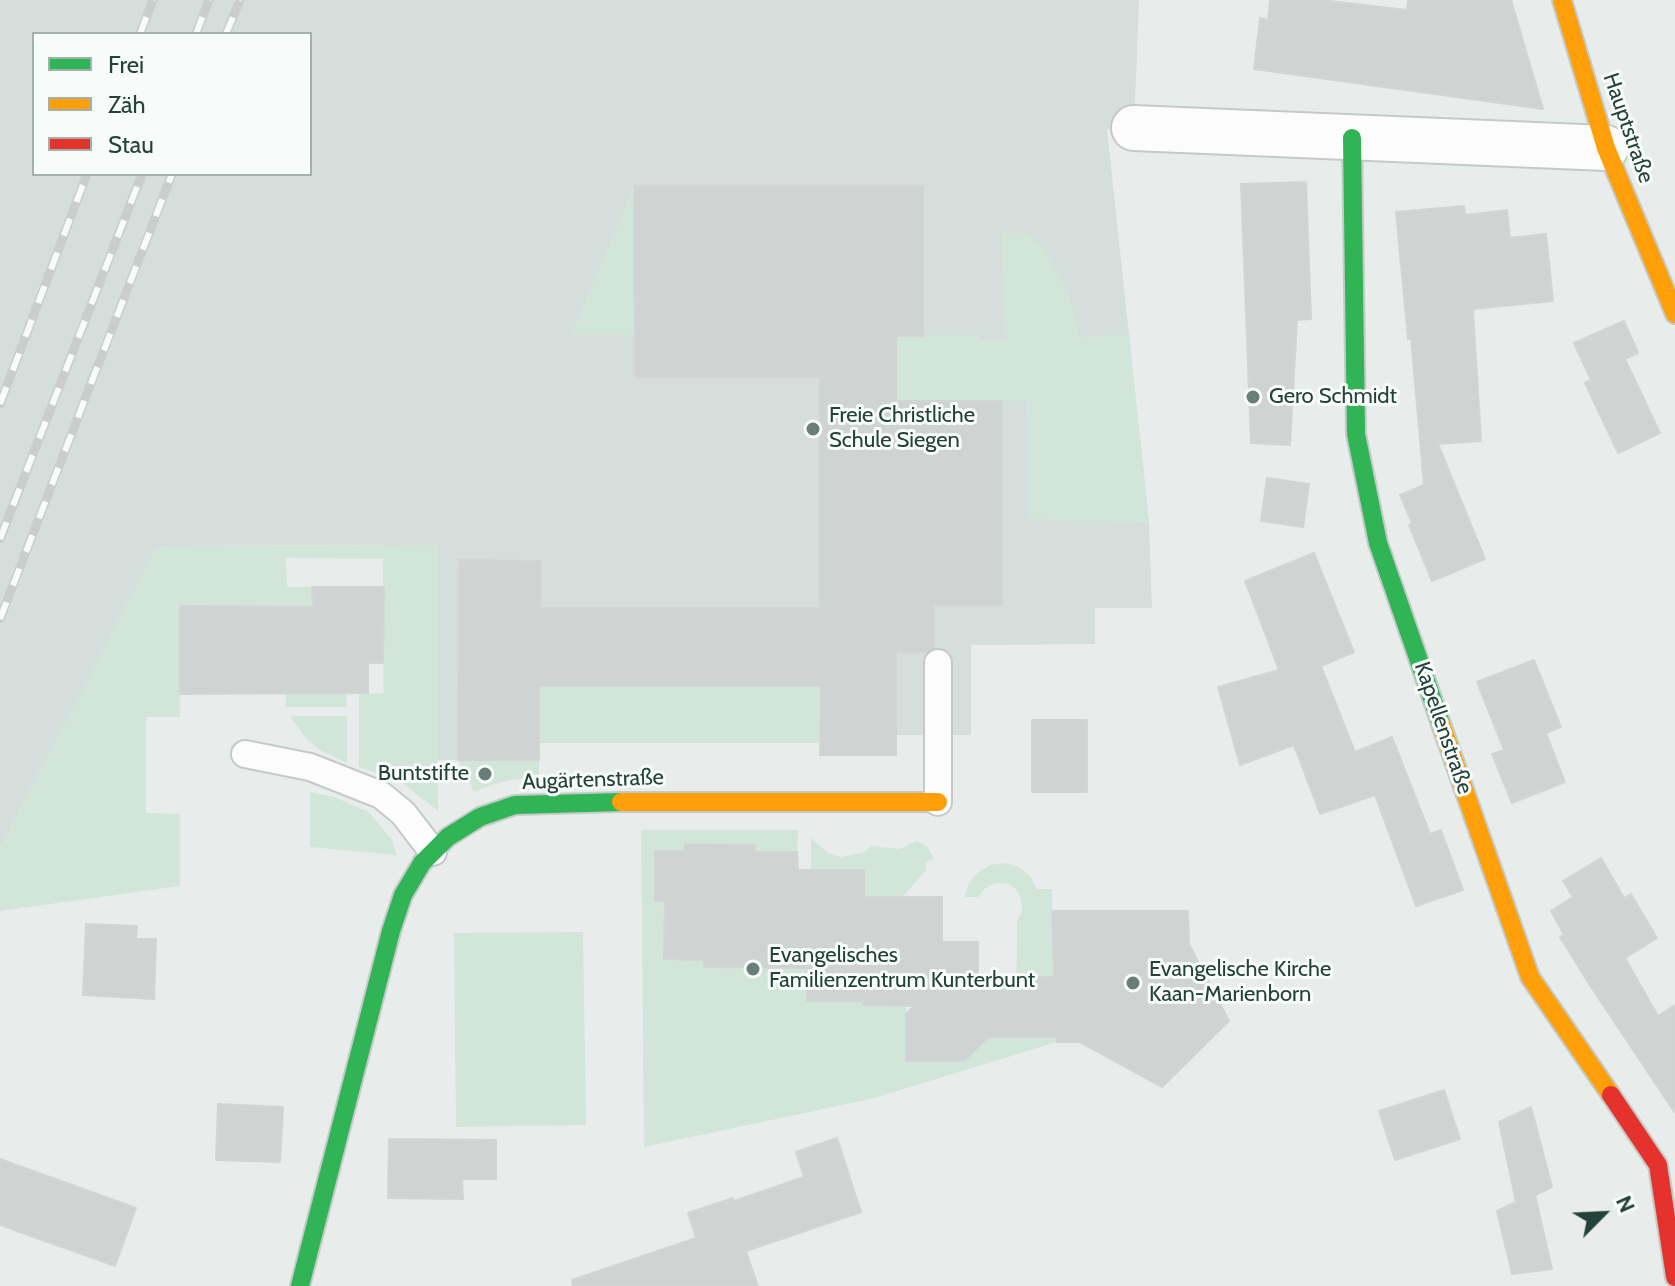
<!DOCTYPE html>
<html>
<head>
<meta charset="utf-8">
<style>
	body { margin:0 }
	#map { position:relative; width:1675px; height:1286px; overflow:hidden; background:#e8edeb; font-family:Cabin,sans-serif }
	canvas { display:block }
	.legend { position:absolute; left:32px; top:32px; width:280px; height:144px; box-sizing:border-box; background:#f7fbf9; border:2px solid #a3b1ad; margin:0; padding:10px 14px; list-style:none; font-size:24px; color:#24423a }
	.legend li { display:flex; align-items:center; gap:16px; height:40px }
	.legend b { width:40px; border:2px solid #a3b1ad }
	.north { position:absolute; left:1563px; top:1174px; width:80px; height:80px; -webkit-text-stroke:6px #f7fbf9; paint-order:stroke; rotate:66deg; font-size:22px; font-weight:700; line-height:32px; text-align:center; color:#24423a }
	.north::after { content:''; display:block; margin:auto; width:28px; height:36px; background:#24423a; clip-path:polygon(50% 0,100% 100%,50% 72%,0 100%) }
</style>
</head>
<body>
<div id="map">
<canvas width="1675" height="1286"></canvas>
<ul class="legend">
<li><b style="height:10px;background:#30b455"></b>Frei</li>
<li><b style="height:10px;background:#ff9f0a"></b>Zäh</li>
<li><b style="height:10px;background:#e5322d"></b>Stau</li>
</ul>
<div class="north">N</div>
</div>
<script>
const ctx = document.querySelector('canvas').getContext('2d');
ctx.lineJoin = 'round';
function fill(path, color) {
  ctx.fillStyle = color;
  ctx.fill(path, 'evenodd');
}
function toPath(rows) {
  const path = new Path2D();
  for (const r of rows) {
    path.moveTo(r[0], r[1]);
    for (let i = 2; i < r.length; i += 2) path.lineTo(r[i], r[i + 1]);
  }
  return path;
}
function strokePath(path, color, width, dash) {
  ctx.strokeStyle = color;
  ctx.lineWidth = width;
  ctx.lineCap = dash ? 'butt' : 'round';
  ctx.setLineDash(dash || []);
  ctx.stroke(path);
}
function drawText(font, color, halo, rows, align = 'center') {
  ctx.font = font + ' Cabin,sans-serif';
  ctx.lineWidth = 6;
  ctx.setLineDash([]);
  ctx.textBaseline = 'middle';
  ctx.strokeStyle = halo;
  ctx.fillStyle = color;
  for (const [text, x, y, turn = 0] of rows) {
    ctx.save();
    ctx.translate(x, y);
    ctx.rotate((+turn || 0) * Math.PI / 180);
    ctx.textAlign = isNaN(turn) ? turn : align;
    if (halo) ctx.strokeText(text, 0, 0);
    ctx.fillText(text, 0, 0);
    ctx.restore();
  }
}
const built = toPath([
	[0,0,1139,0,1134,128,1107,129,1149,522,1152,608,1095,608,1095,644,971,645,971,735,896,735,896,755,820,755,820,743,540,743,539,760,384,760,383,545,158,546,0,848],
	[34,34,310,34,310,174,34,174]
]);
const green = toPath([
	[634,186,635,335,571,335],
	[1002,233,1027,233,1044,249,1066,288,1074,311,1078,337,1129,335,1149,522,1028,519,1027,401,914,401,896,550,896,336,979,335,979,340,1005,339],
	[438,545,438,811,400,781,359,767,359,694,384,693,383,559,286,558,287,587,312,587,313,614,285,607,180,607,180,717,146,717,146,813,180,814,180,886,0,911,0,848,157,546],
	[285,682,311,694,347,694,346,707,286,707],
	[539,686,821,686,821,743,539,743],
	[290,716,347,716,347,763,320,750,307,740],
	[458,760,539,760,539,779,516,779,495,784,474,792],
	[310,792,334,797,369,812,391,839,397,855,310,847],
	[641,830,798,830,797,852,754,852,754,845,685,844,684,851,655,851,665,901,664,959,797,960,864,1001,864,1005,906,1006,906,1044,926,1061,963,1061,988,1037,1016,1037,1017,921,1022,911,1021,899,1016,889,1006,883,995,883,985,888,978,897,964,897,969,883,978,872,990,865,1005,863,1019,867,1030,876,1037,889,1052,889,1053,932,1056,932,1057,1042,871,1099,644,1147],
	[811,838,828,853,840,857,862,853,872,846,900,849,917,841,928,847,934,859,926,862,926,870,903,897,864,897,863,870,811,870],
	[583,932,586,1125,456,1127,454,933]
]);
const building = toPath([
	[1270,0,1321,0,1407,10,1408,0,1511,0,1543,109,1254,69,1260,18,1268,20,1270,0],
	[1306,182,1311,319,1297,320,1290,445,1251,443,1241,184,1306,182],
	[634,186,923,186,923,336,896,336,896,401,1002,401,1002,605,934,605,934,648,927,652,896,652,896,755,820,755,821,686,539,686,539,760,458,760,459,560,540,561,540,608,820,608,820,377,635,377,634,186],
	[1464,206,1465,215,1507,210,1510,238,1546,234,1553,301,1473,309,1481,441,1438,444,1485,559,1432,581,1409,525,1412,523,1400,495,1424,485,1411,338,1408,339,1396,212,1464,206],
	[1624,321,1638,353,1625,359,1660,433,1618,453,1585,383,1591,380,1574,343,1624,321],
	[1267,478,1309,484,1303,527,1261,521,1267,478],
	[1314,553,1354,652,1321,666,1355,752,1392,737,1430,834,1441,830,1463,890,1416,906,1375,795,1320,814,1294,745,1240,765,1218,687,1279,670,1245,581,1314,553],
	[312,587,384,587,383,663,368,663,368,693,180,694,180,606,313,607,312,587],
	[1534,660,1561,727,1546,733,1565,782,1512,803,1492,754,1504,750,1477,682,1534,660],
	[1032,720,1087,720,1087,792,1032,792,1032,720],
	[685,844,755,845,754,852,797,852,798,870,864,870,864,897,942,897,942,942,978,942,978,977,1054,977,1052,911,1188,911,1189,944,1229,1021,1162,1087,1080,1042,1057,1042,1057,1037,988,1037,964,1061,906,1061,906,1014,914,1006,863,1005,864,1001,807,1001,807,968,704,967,704,960,664,959,665,901,655,901,655,851,684,851,685,844],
	[1601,858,1624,898,1631,894,1657,938,1625,958,1658,1016,1675,1005,1675,1113,1589,984,1560,937,1564,935,1551,911,1573,897,1563,881,1601,858],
	[86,924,137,926,136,939,156,939,154,999,83,995,86,924],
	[1444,1090,1460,1139,1395,1160,1379,1111,1444,1090],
	[218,1104,283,1107,280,1162,216,1160,218,1104],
	[1531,1107,1552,1187,1535,1195,1552,1269,1512,1274,1497,1211,1516,1202,1499,1122,1531,1107],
	[837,1138,861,1212,746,1251,758,1286,573,1286,572,1280,696,1238,688,1213,733,1198,734,1201,804,1177,796,1152,837,1138],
	[389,1139,496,1140,496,1179,462,1179,463,1199,388,1198,389,1139],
	[0,1159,136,1208,115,1266,0,1225,0,1159]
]);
const lane = toPath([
	[938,663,938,802],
	[245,754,310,767,381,795,403,813,433,852]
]);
const street = toPath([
	[1134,128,1606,148]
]);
const fast = toPath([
	[1352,138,1356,434,1378,543,1441,724],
	[300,1286,391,931,403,895,422,863,448,837,480,817,515,805,621,802]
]);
const slow = toPath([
	[1562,0,1606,148,1675,314],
	[1441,724,1530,977,1611,1095],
	[621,802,938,802]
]);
const jam = toPath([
	[1611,1095,1658,1165,1675,1277]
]);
const rail = toPath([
	[140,34,153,0],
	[196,34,209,0],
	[226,34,240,0],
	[0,404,87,174],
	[0,539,142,174],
	[0,619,172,174]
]);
const markers = [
	[1253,397,8,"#697e78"],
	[813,429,8,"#697e78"],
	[485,774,8,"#697e78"],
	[753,969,8,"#697e78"],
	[1133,983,8,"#697e78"]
];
const streetNames = [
	["Hauptstraße",1628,128,71],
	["Kapellenstraße",1443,728,71],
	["Augärtenstraße",593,780,-2]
];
const poiNames = [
	["Gero Schmidt",1269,397],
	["Freie Christliche",829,416],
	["Schule Siegen",829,441],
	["Buntstifte",469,774,"right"],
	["Evangelisches",769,956],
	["Familienzentrum Kunterbunt",769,981],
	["Evangelische Kirche",1149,970],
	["Kaan-Marienborn",1149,995]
];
fill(built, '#d6dedb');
fill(green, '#d1e6d8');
fill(building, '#cfd4d2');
strokePath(building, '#d1d6d4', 2);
strokePath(lane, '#c5cac8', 30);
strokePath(street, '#c5cac8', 48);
strokePath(fast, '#c3cbc8', 22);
strokePath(slow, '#c3cbc8', 22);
strokePath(jam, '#c3cbc8', 22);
strokePath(lane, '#fcfcfc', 26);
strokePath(street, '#fcfcfc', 44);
strokePath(fast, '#30b455', 18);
strokePath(slow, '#ff9f0a', 18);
strokePath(jam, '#e5322d', 18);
strokePath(rail, '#c9cdcc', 9);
strokePath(rail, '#f7fbf9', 6, [18]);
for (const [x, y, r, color] of markers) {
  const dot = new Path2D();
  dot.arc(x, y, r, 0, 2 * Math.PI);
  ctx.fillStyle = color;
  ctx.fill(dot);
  strokePath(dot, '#f7fbf9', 3);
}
drawText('22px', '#24423a', '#f7fbf9', streetNames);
drawText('22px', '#24423a', '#f7fbf9', poiNames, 'left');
</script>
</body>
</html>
